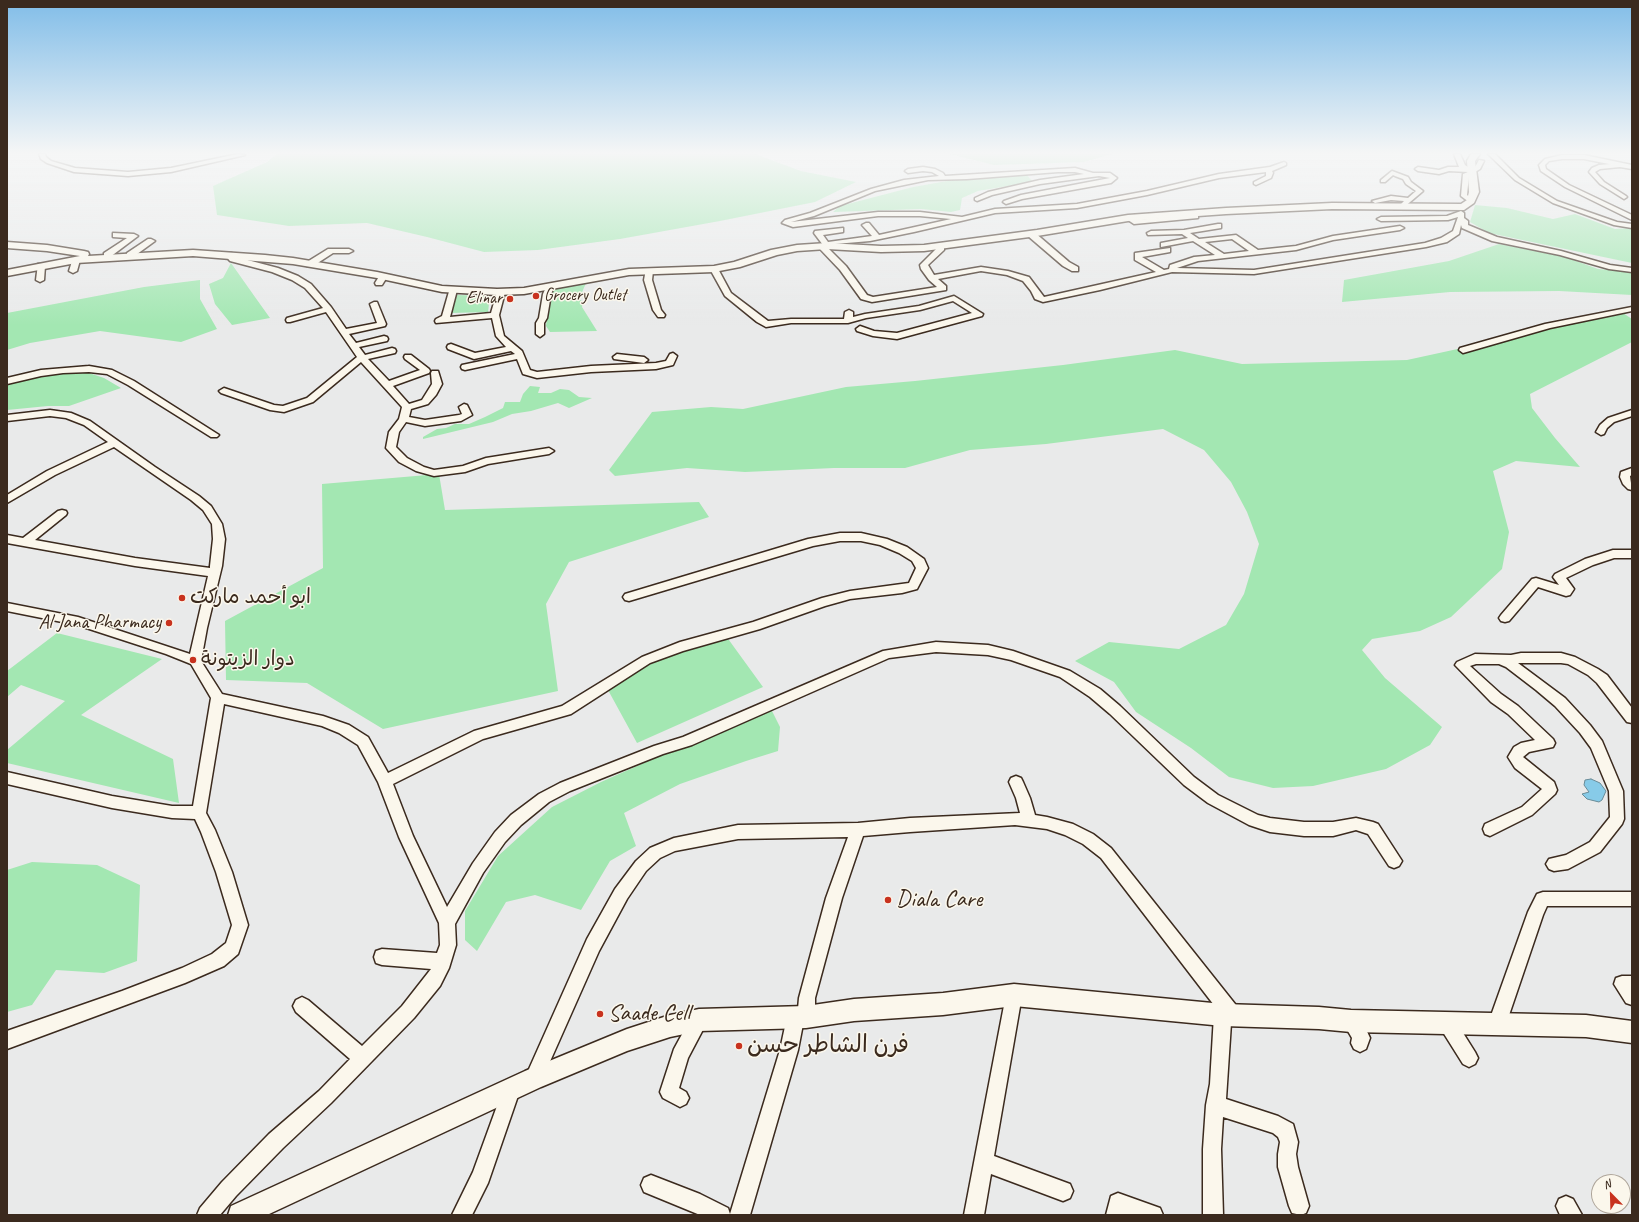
<!DOCTYPE html>
<html>
<head>
<meta charset="utf-8">
<style>
	body { margin:0 }
	#map { position:relative; width:1639px; height:1222px; overflow:hidden; background:#e9eaea; font-family:Caveat,sans-serif }
	canvas { display:block }
	.frame { position:absolute; inset:0; border:8px solid #3b2a1e; pointer-events:none }
	.north { position:absolute; left:1591px; top:1174px; width:40px; height:40px; box-sizing:border-box; background:#fbf7ec; border:1px solid #aea59a; border-radius:50%; rotate:337deg; font-size:11px; font-weight:700; line-height:16px; text-align:center; color:#3b2a1e }
	.north::after { content:''; display:block; margin:auto; width:14px; height:18px; background:#c8321e; clip-path:polygon(50% 0,100% 100%,50% 72%,0 100%) }
</style>
</head>
<body>
<div id="map">
<canvas width="1639" height="1222"></canvas>
<div class="frame"></div>
<div class="north">N</div>
</div>
<script>
const ctx = document.querySelector('canvas').getContext('2d');
ctx.lineJoin = 'round';
function fill(path, color) {
  ctx.fillStyle = color;
  ctx.fill(path, 'evenodd');
}
function toPath(rows) {
  const path = new Path2D();
  for (const r of rows) {
    path.moveTo(r[0], r[1]);
    for (let i = 2; i < r.length; i += 2) path.lineTo(r[i], r[i + 1]);
  }
  return path;
}
function strokePath(path, color, width, dash) {
  ctx.strokeStyle = color;
  ctx.lineWidth = width;
  ctx.lineCap = dash ? 'butt' : 'round';
  ctx.setLineDash(dash || []);
  ctx.stroke(path);
}
function drawText(font, color, halo, rows, align = 'center') {
  ctx.font = font + ' Caveat,"Playpen Sans Arabic",sans-serif';
  ctx.lineWidth = 3;
  ctx.setLineDash([]);
  ctx.textBaseline = 'middle';
  ctx.strokeStyle = halo;
  ctx.fillStyle = color;
  for (const [text, x, y, turn = 0] of rows) {
    ctx.save();
    ctx.translate(x, y);
    ctx.rotate((+turn || 0) * Math.PI / 180);
    ctx.textAlign = isNaN(turn) ? turn : align;
    if (halo) ctx.strokeText(text, 0, 0);
    ctx.fillText(text, 0, 0);
    ctx.restore();
  }
}
const green = toPath([
	[277,154,755,154,801,171,856,182,815,202,720,221,620,239,538,250,484,252,427,237,367,223,289,226,217,215,213,186,267,162],
	[950,154,1112,154,1084,162,994,165],
	[1027,175,1032,181,1020,184,978,191,962,198,960,210,951,212,921,209,833,212,840,206,913,187,964,178],
	[1475,205,1507,208,1553,219,1575,214,1615,229,1632,228,1632,263,1489,233,1470,222],
	[1499,244,1565,257,1598,269,1632,272,1632,295,1559,291,1450,292,1342,302,1344,280,1449,261],
	[231,263,255,297,270,318,232,325,215,304,209,284,223,278],
	[200,280,200,299,217,329,181,342,100,331,30,343,7,350,7,313,144,287],
	[587,281,579,299,583,302,582,307,597,331,550,332,546,326,550,293,552,289],
	[457,295,490,296,488,312,451,313],
	[1623,313,1632,319,1632,342,1530,394,1532,408,1555,438,1580,467,1516,461,1493,471,1509,532,1502,569,1451,617,1420,631,1372,639,1362,650,1385,678,1442,727,1430,745,1386,769,1313,786,1273,788,1229,777,1191,748,1136,712,1114,682,1075,661,1109,642,1179,649,1226,625,1244,594,1259,544,1247,512,1231,482,1204,450,1163,429,1046,444,970,450,905,468,834,468,745,472,687,468,615,476,609,470,652,412,711,407,743,409,846,387,915,381,1063,365,1175,350,1242,364,1407,360],
	[86,372,104,378,121,388,69,406,48,406,7,410,7,383,39,376],
	[530,386,540,387,538,393,551,393,560,389,569,390,579,397,592,398,569,408,558,403,531,411,512,414,493,422,423,439,423,437,437,429,446,428,455,424,469,424,485,417,503,408,505,402,520,402,523,394],
	[439,474,445,510,699,502,709,517,569,562,546,604,558,691,383,729,307,683,226,680,225,621,323,568,322,484],
	[57,633,162,659,81,715,173,759,179,803,7,763,7,750,65,701,21,685,7,697,7,671],
	[726,636,763,687,637,743,608,690,636,671,687,647],
	[770,707,780,727,778,751,746,761,680,784,624,813,636,846,610,861,581,910,535,895,506,902,477,951,465,940,465,911,498,856,552,807,601,782],
	[32,862,97,865,140,885,137,961,104,973,56,970,32,1005,7,1012,7,870]
]);
const water = toPath([
	[1591,779,1600,783,1606,791,1602,800,1599,802,1587,799,1582,794,1589,792,1584,785,1585,780,1591,779]
]);
const minor = toPath([
	[39,154,45,154,46,157,51,161,75,168,128,172,171,168,238,154,245,155,171,172,128,176,74,172,47,163,41,159,39,154],
	[1454,154,1460,154,1465,165,1471,169,1475,167,1479,160,1484,161,1480,169,1475,172,1474,174,1469,175,1467,195,1473,200,1473,202,1469,202,1461,196,1463,174,1468,172,1449,171,1439,174,1418,171,1415,169,1418,167,1439,170,1448,167,1459,167,1454,154],
	[1488,154,1495,154,1519,178,1557,201,1617,222,1632,224,1632,228,1614,225,1553,203,1515,180,1488,154],
	[1562,155,1584,155,1632,165,1632,169,1620,167,1600,169,1595,172,1604,182,1626,196,1627,197,1624,199,1600,184,1589,172,1592,168,1599,165,1611,164,1609,164,1584,159,1562,159,1549,161,1545,165,1546,169,1569,185,1632,215,1632,220,1565,187,1541,171,1539,165,1545,159,1562,155],
	[1284,162,1286,163,1286,165,1272,171,1273,173,1271,178,1256,185,1254,184,1254,182,1266,176,1266,172,1219,178,1147,195,1077,208,995,213,914,232,870,241,835,244,835,248,828,248,846,266,867,295,873,297,937,287,929,280,921,269,920,265,936,249,937,244,940,244,944,246,944,250,928,265,934,275,981,267,1008,271,1029,277,1044,297,1156,272,1135,260,1135,253,1170,248,1170,252,1142,257,1164,270,1169,269,1170,265,1194,257,1215,255,1193,241,1161,247,1161,243,1188,238,1182,234,1148,235,1147,233,1151,231,1184,230,1218,224,1221,224,1221,228,1190,233,1199,239,1236,235,1258,250,1296,246,1333,236,1400,226,1404,228,1400,230,1333,240,1296,250,1198,261,1177,268,1254,270,1425,243,1441,238,1453,231,1458,217,1448,220,1381,221,1377,219,1381,217,1447,216,1461,211,1464,213,1464,218,1468,221,1468,225,1497,237,1561,251,1610,265,1632,268,1632,272,1609,269,1560,255,1492,241,1462,228,1461,225,1459,234,1447,242,1426,247,1254,274,1172,272,1100,290,1043,302,1035,299,1031,291,1023,281,1007,275,981,271,938,279,946,286,946,290,872,302,861,299,840,270,820,249,819,247,823,245,814,233,815,231,843,228,843,232,823,235,828,242,872,236,862,225,866,223,869,223,879,235,951,219,920,216,878,216,793,227,782,223,785,220,810,213,871,189,904,180,939,176,932,172,923,171,908,173,905,171,908,169,923,167,935,169,943,173,945,176,1075,168,1093,173,1110,173,1117,178,1111,183,1022,199,1006,204,1003,202,1004,201,1021,195,1110,178,1099,176,1040,184,992,195,977,201,975,200,975,198,988,192,1040,180,1084,174,1075,172,1058,172,967,179,928,180,875,191,814,216,791,222,878,212,920,212,962,217,995,209,1077,204,1147,191,1219,174,1270,167,1284,162],
	[1232,239,1249,251,1224,254,1205,242,1232,239],
	[1392,171,1408,177,1411,182,1423,191,1403,208,1398,207,1404,201,1391,200,1375,203,1372,201,1391,196,1408,198,1416,191,1406,184,1403,179,1395,176,1393,175,1385,182,1381,182,1381,180,1392,171],
	[1196,215,1198,216,1198,218,1134,224,1125,218,1128,216,1135,220,1196,215],
	[1028,232,1034,232,1069,262,1078,267,1078,271,1072,271,1063,266,1028,236,1028,232],
	[113,233,134,234,138,236,110,257,104,257,104,253,127,238,113,237,113,233],
	[148,239,151,239,155,241,133,257,127,257,127,253,148,239],
	[328,249,349,249,353,251,349,253,333,253,313,266,307,266,307,262,328,249],
	[226,253,232,253,236,257,278,268,298,276,311,284,331,307,346,329,377,323,370,304,374,302,377,302,386,324,385,326,349,334,356,343,384,336,387,337,388,339,387,341,359,347,365,355,392,348,395,349,396,351,395,353,368,359,389,381,420,370,405,359,404,357,405,355,411,355,429,369,430,371,429,373,393,386,409,404,422,400,432,384,431,373,432,371,438,371,442,384,436,395,428,404,411,409,409,417,425,420,459,415,462,414,459,407,464,404,467,405,472,415,461,421,425,426,406,422,399,432,396,447,407,458,424,467,434,470,463,466,486,458,549,448,554,451,549,454,488,464,465,472,434,476,416,471,399,462,386,448,389,432,399,419,402,407,361,362,313,402,284,412,270,410,221,393,219,391,224,388,274,405,283,406,307,398,357,357,326,312,290,322,287,322,286,320,287,318,323,308,305,288,292,280,272,272,230,261,225,255,226,253],
	[73,258,79,258,80,260,77,271,73,273,69,271,73,258],
	[38,264,44,264,45,266,44,280,40,282,36,280,38,264],
	[711,267,717,267,731,293,768,321,791,319,844,319,845,312,849,310,853,312,853,317,865,314,919,306,954,296,983,314,982,316,897,339,873,336,857,331,856,329,860,326,874,331,897,333,972,313,953,301,920,310,866,318,848,323,791,323,766,327,757,322,725,296,710,269,711,267],
	[646,269,649,269,653,271,652,280,661,310,665,315,664,317,658,317,653,310,644,280,646,269],
	[380,275,383,275,387,277,382,285,376,285,375,283,380,275],
	[547,285,553,285,554,287,551,294,547,318,544,323,544,334,540,337,536,334,536,323,539,318,543,294,547,285],
	[450,288,456,288,457,290,450,317,491,313,497,292,498,290,504,290,505,292,499,315,504,336,522,351,530,370,537,372,591,366,656,363,666,361,670,354,673,353,677,356,673,365,656,369,591,372,537,378,523,374,517,359,465,370,462,369,461,367,462,365,515,354,511,351,474,359,448,349,447,347,448,345,451,344,475,353,506,347,496,336,492,318,436,323,435,321,436,319,442,316,450,288],
	[1632,307,1632,311,1550,328,1463,353,1459,350,1460,348,1545,324,1632,307],
	[617,354,644,357,648,360,644,363,614,359,613,357,617,354],
	[89,366,112,370,134,381,219,435,217,437,211,437,128,385,107,374,89,372,63,373,41,376,7,384,7,378,41,370,89,366],
	[50,410,71,413,90,421,155,467,199,496,211,506,222,524,225,539,222,566,207,628,201,661,222,694,323,716,349,725,368,737,388,773,474,731,562,706,642,657,680,642,753,622,822,598,850,591,909,583,916,568,912,561,899,553,880,545,861,541,840,541,813,546,629,601,625,600,623,597,625,594,808,539,840,533,861,533,887,539,907,547,924,559,928,568,917,589,902,593,850,599,825,606,760,629,683,651,650,663,571,714,483,739,393,784,413,836,447,907,473,863,495,832,511,815,539,794,560,783,654,746,683,737,883,651,936,642,988,645,1013,651,1070,671,1100,689,1120,706,1194,777,1218,795,1258,815,1270,818,1304,822,1333,822,1356,818,1373,822,1378,824,1402,861,1399,866,1394,868,1389,866,1368,834,1356,830,1333,836,1304,836,1270,832,1249,825,1208,803,1184,785,1110,714,1090,697,1060,677,1011,660,988,655,936,652,889,658,692,745,663,754,570,791,549,802,521,825,505,842,483,873,455,924,456,945,449,968,440,986,414,1018,331,1103,283,1148,236,1196,220,1215,197,1215,200,1208,222,1182,269,1134,319,1091,350,1059,296,1012,293,1006,296,1000,302,997,308,1000,362,1046,402,1006,431,969,382,965,376,963,374,957,376,951,382,949,437,953,440,945,439,923,399,837,378,782,358,745,339,733,322,726,224,704,206,813,215,830,232,872,248,925,238,954,224,966,185,983,7,1049,7,1031,122,991,182,968,212,954,226,943,232,925,216,872,201,832,195,819,172,818,112,808,7,784,7,772,112,796,172,806,193,806,211,698,191,664,166,654,77,625,7,611,7,603,78,617,190,654,208,576,135,566,7,543,7,535,23,538,58,511,62,510,66,511,67,513,66,515,35,540,135,558,210,568,210,566,213,539,212,524,203,510,191,500,114,447,55,475,7,503,7,495,47,471,108,442,84,425,66,418,50,416,7,421,7,415,50,410],
	[1632,410,1632,416,1614,422,1607,428,1604,434,1601,435,1596,432,1600,425,1608,418,1632,410],
	[1632,468,1632,475,1630,476,1632,490,1628,489,1623,484,1620,477,1621,472,1632,468],
	[1613,550,1632,550,1632,558,1614,558,1593,565,1566,578,1574,589,1570,595,1566,596,1538,587,1509,621,1505,622,1501,621,1499,618,1501,615,1532,579,1536,578,1559,585,1553,577,1555,574,1585,559,1613,550],
	[1521,653,1561,653,1575,657,1598,669,1607,675,1632,708,1632,723,1627,722,1597,683,1588,675,1568,664,1561,663,1518,663,1565,698,1590,725,1602,741,1623,791,1624,819,1622,824,1600,852,1568,869,1554,871,1549,869,1546,864,1549,859,1566,855,1590,842,1610,817,1609,791,1591,748,1580,733,1555,706,1536,690,1506,667,1499,664,1476,664,1470,666,1501,694,1518,706,1553,739,1555,743,1553,747,1529,752,1523,757,1554,782,1557,790,1555,794,1532,815,1490,836,1485,834,1483,829,1485,824,1522,807,1542,789,1515,768,1508,757,1514,747,1521,743,1535,740,1508,714,1491,702,1455,665,1457,662,1475,654,1511,655,1521,653],
	[1016,776,1021,778,1023,782,1030,798,1035,815,1047,817,1073,824,1093,834,1111,848,1239,1009,1242,1015,1239,1021,1231,1023,1226,1099,1278,1116,1293,1124,1298,1142,1296,1154,1298,1167,1309,1206,1306,1213,1301,1215,1292,1213,1289,1206,1278,1167,1278,1154,1280,1142,1278,1137,1273,1133,1223,1117,1221,1149,1223,1215,1203,1215,1203,1149,1206,1105,1210,1084,1214,1015,1217,1009,1101,858,1083,844,1065,835,1047,829,1015,825,910,832,863,836,842,898,815,998,815,1017,812,1023,806,1026,803,1024,798,1050,750,1215,700,1215,644,1192,641,1185,644,1178,651,1175,700,1194,728,1208,730,1214,780,1050,787,1017,790,1011,798,1009,799,998,826,898,848,837,738,839,675,851,660,858,646,871,627,899,599,951,540,1084,534,1087,528,1084,525,1078,587,939,615,889,636,861,650,848,674,838,738,825,858,823,910,818,1020,813,1016,798,1009,782,1011,778,1016,776],
	[1543,892,1632,892,1632,906,1547,906,1543,915,1506,1024,1503,1030,1497,1033,1491,1030,1488,1024,1528,912,1537,894,1543,892],
	[1622,976,1632,976,1632,1005,1626,1003,1614,984,1616,978,1622,976],
	[1014,987,1020,989,1022,995,994,1156,1070,1184,1073,1191,1070,1198,1063,1201,991,1174,984,1215,964,1215,1006,995,1008,989,1014,987],
	[699,1011,705,1014,708,1020,688,1058,679,1088,686,1092,689,1098,686,1104,680,1107,663,1098,660,1092,674,1049,693,1014,699,1011],
	[1351,1012,1357,1015,1364,1025,1370,1038,1366,1049,1360,1052,1354,1049,1351,1043,1352,1038,1342,1021,1345,1015,1351,1012],
	[1447,1014,1453,1017,1475,1052,1478,1058,1475,1064,1469,1067,1463,1064,1441,1029,1438,1023,1441,1017,1447,1014],
	[511,1081,517,1084,520,1090,488,1183,472,1215,452,1215,473,1172,505,1084,511,1081],
	[1118,1193,1160,1208,1163,1215,1106,1215,1111,1196,1118,1193],
	[1566,1196,1573,1199,1582,1215,1560,1215,1556,1206,1559,1199,1566,1196]
]);
const tertiary = toPath([
	[1014,984,1223,1004,1319,1007,1351,1010,1586,1015,1632,1021,1632,1043,1586,1037,1351,1032,1319,1029,1223,1026,1014,1006,943,1015,854,1021,806,1028,699,1031,670,1037,627,1051,541,1087,267,1215,228,1215,231,1206,525,1071,627,1029,670,1015,699,1009,806,1006,854,999,943,993,1014,984]
]);
const secondary = toPath([
	[1471,154,1480,154,1475,161,1479,192,1474,203,1464,210,1332,209,1226,214,1128,221,1037,236,924,251,881,252,827,249,797,251,777,255,740,267,714,272,629,275,524,294,497,295,442,292,377,278,293,264,193,256,76,263,7,276,7,270,80,256,47,251,7,248,7,242,47,245,84,251,88,252,89,254,88,256,193,250,265,255,293,258,377,272,442,286,497,289,524,288,629,269,714,266,734,262,771,250,797,245,827,243,881,246,924,245,1037,230,1128,215,1226,208,1332,203,1461,204,1467,200,1469,192,1467,161,1471,154]
]);
const markers = [
	[536,296,4,"#c8321e"],
	[510,299,4,"#c8321e"],
	[182,598,4,"#c8321e"],
	[169,623,4,"#c8321e"],
	[193,660,4,"#c8321e"],
	[888,900,4,"#c8321e"],
	[600,1014,4,"#c8321e"],
	[739,1046,4,"#c8321e"]
];
const farPoinames = [
	["Grocery Outlet",544,296],
	["Elinar",502,299,"right"]
];
const poiNames = [
	["ابو أحمد ماركت",190,598],
	["Al Jana Pharmacy",161,623,"right"],
	["دوار الزيتونة",201,660]
];
const nearPoinames = [
	["Diala Care",896,900],
	["Saade Cell",608,1014],
	["فرن الشاطر حسن",747,1046]
];
fill(green, '#a3e7b2');
fill(water, '#87cbe8');
strokePath(water, '#698b97', 1);
strokePath(minor, '#3b2a1e', 3);
strokePath(tertiary, '#3b2a1e', 3);
strokePath(secondary, '#3b2a1e', 3);
fill(minor, '#fbf7ec');
fill(tertiary, '#fbf7ec');
fill(secondary, '#fbf7ec');
const sky = ctx.createLinearGradient(0, 0, 0, 325);
sky.addColorStop(0, '#81bde8');
sky.addColorStop(0.47, '#f5f6f6');
sky.addColorStop(1, '#f5f6f600');
ctx.fillStyle = sky;
ctx.fillRect(0, 0, 1639, 325);
for (const [x, y, r, color] of markers) {
  const dot = new Path2D();
  dot.arc(x, y, r, 0, 2 * Math.PI);
  ctx.fillStyle = color;
  ctx.fill(dot);
  strokePath(dot, '#fbf7ec', 1.5);
}
drawText('17px', '#3b2a1e', '#fbf7ec', farPoinames, 'left');
drawText('20px', '#3b2a1e', '#fbf7ec', poiNames, 'left');
drawText('24px', '#3b2a1e', '#fbf7ec', nearPoinames, 'left');
</script>
</body>
</html>
